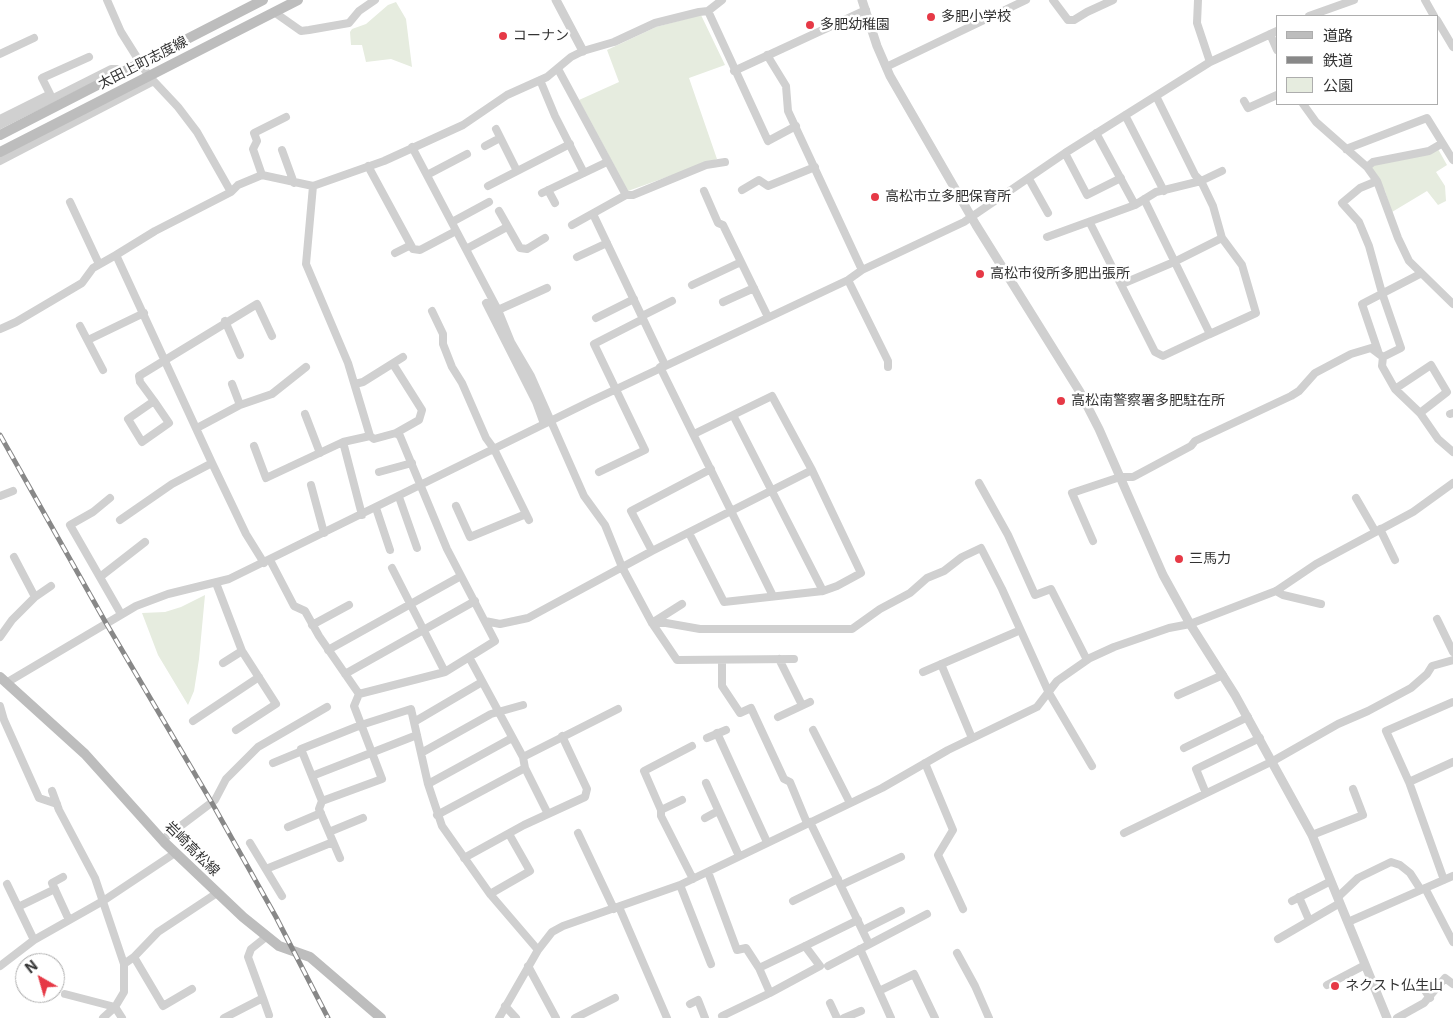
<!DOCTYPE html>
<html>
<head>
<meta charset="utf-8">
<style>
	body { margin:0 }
	#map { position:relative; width:1453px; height:1018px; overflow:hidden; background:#fff; font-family:Inter,"Noto Sans JP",sans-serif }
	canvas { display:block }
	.legend { position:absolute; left:1276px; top:15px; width:162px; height:90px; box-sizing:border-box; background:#fff; border:1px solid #adadad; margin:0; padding:6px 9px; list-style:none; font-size:15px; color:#333 }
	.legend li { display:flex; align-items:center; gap:10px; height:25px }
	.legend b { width:25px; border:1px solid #adadad }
	.north { position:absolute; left:15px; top:953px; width:50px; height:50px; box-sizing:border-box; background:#fff; border:1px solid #adadad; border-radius:50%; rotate:322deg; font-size:14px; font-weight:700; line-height:20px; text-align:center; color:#333 }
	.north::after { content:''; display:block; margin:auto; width:18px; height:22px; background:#e63946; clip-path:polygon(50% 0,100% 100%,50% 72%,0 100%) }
</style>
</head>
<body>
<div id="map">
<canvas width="1453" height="1018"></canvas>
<ul class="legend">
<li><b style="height:6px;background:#bdbdbd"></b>道路</li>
<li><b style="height:6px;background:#888"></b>鉄道</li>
<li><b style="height:14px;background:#e6ecdf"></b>公園</li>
</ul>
<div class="north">N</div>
</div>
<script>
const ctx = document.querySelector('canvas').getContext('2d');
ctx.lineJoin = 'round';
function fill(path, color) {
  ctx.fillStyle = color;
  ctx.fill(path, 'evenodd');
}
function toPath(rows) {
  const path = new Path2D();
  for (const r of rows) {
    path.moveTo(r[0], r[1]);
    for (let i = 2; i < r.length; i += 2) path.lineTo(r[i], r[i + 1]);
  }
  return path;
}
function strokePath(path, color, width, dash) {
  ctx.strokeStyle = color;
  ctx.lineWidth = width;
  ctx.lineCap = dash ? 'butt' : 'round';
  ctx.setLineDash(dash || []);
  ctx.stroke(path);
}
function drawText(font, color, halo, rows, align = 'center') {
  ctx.font = font + ' Inter,"Noto Sans JP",sans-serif';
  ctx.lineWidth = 5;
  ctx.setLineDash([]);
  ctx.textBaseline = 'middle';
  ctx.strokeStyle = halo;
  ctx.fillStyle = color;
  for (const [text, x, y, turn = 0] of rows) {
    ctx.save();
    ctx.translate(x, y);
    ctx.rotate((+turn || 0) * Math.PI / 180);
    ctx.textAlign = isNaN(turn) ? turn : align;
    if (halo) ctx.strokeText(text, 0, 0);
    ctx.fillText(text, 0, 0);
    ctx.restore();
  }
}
const green = toPath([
	[396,2,406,19,412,67,391,59,366,62,362,45,351,45,350,32,352,29,366,24,388,5],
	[701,15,725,65,689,78,717,159,628,191,579,100,619,82,607,50,656,27],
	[1438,149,1447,165,1436,172,1445,186,1446,201,1438,205,1427,191,1392,212,1385,191,1371,166],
	[205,595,199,659,194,691,188,705,158,655,142,613,165,612,181,607]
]);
const minor = toPath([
	[107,0,121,32,148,75,178,107,197,132,231,192,155,231,116,255,212,463,246,534,264,563],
	[1053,0,1068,20,1074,20,1087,12,1113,0],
	[1198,0,1197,23,1210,62],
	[1425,0,1434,16],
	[708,11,722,0],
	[274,12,301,31,309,30,349,23,359,11,375,0],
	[1309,16,1354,0],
	[1437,20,1453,47],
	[1270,34,1277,50],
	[0,54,34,38],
	[767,55,786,86,788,111,862,270],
	[886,67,1026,0],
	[558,69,626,195,633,195,706,165,725,162],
	[734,71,866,10],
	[540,80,555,116,584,173],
	[1156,96,1195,175,1201,181,1213,206,1222,238,1242,265,1256,313,1210,334],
	[1244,101,1248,108,1277,95],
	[1303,104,1316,122,1367,167,1377,181,1398,238,1409,261,1453,304],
	[1125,115,1164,191],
	[0,119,50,94,42,78,89,57],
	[0,125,111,69,117,69,121,73],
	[496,129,517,171],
	[1096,133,1135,205],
	[485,146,500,138],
	[412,147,498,310,511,342,531,376,584,496,605,525,622,567,652,623,677,660,794,659],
	[1346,149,1427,118,1453,160],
	[282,150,294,183],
	[1065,153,1087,195,1121,178],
	[0,161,152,82],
	[368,166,413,249,420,250,456,231],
	[1367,167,1373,162,1429,151,1441,144],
	[262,175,253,149,257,141,254,133,286,117],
	[427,175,467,154],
	[1029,179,1048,213],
	[1377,181,1360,188,1342,203,1359,222,1369,246,1382,293,1401,348,1383,357,1382,366,1395,389,1420,413,1438,439,1453,452],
	[313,186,306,264,348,363,370,436,374,439,396,433,400,436,447,549,495,641,445,672,359,694],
	[488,186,570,144],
	[548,190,555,203],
	[742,190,759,180,768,186,815,167],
	[704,191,718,223,723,225,768,317],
	[231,192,238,185,262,175,313,186,384,161,463,125,507,95,547,77,571,57,583,51,614,42,655,23,699,12,708,11,768,141,796,126],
	[542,193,607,162],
	[70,202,99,264],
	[499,211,520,248,527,249,545,238],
	[593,214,665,365],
	[452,222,489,202],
	[1090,223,1155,352,1163,356,1210,334,1144,199],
	[572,225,626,195],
	[1047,237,1135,205,1156,192,1201,181,1222,171],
	[466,249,507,227],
	[395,253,411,245],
	[577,257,607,243],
	[848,280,888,361,888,367],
	[1122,284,1174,262,1222,238],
	[692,285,741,262],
	[723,302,754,288],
	[486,303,536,402,544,424],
	[498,310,547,288],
	[432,311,443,334,443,344,452,367,462,383,486,438,494,449,529,520],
	[642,316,672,301],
	[596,318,634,299],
	[225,321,240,355],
	[80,326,103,370],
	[0,329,16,322,82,283,93,268,116,255],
	[88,340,144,313],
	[1378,351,1362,304,1420,274],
	[393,364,422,410,419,420,396,433],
	[660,367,773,596],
	[232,384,240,405],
	[355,384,363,382,403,357],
	[1395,389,1431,365,1447,392,1420,413],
	[154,401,128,419,142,442,169,423,154,401,140,382,139,376,257,304,272,336],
	[305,414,320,453],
	[1450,414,1453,413],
	[733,415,823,591],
	[197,428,240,405,272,394,306,367],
	[343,442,362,515],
	[254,446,266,478,343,442,370,436],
	[379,472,412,463],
	[599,472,645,450,594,344,643,319],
	[979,483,1008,535,1035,595,1051,589,1087,660],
	[311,485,324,533],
	[0,496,13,491],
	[399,497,417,548],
	[110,498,93,512,70,525,121,614],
	[1356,498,1375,531],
	[456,506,470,537,526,514],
	[376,508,390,550],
	[120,520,172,484,212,463],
	[1380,529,1395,560],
	[689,533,724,602,823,591,837,586,861,573,812,470,772,396,694,434],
	[1093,541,1072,493,1120,477,1133,477,1191,446,1195,441,1291,396,1299,391,1315,373,1351,354,1371,348,1383,357],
	[652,551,631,511,711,469],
	[270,560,294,606,305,611,319,636,359,694],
	[392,568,445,672],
	[100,577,145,542],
	[216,583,242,651,276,704,236,730],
	[1276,591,1283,595,1321,604],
	[35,597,51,586],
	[1437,619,1453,652],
	[485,621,500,624,528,618,652,551,812,470],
	[652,623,666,623,700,629,852,629,880,609,910,593,927,578,944,571,962,557,981,548,1002,589,1049,693,1092,766],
	[652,623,682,604],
	[312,625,349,605],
	[0,637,12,620,35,597,14,557],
	[328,650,461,576],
	[469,657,523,757,525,768,548,814],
	[779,659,802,705],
	[722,661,722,686,740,713,751,708,784,779,790,782,807,823],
	[223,663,242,651],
	[941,664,972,738],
	[923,672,1016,632],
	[345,674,475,601],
	[6,683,136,606,168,594,229,579,591,401,848,280,862,270,964,222,1065,153,1210,62,1277,31],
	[1178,695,1223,675],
	[0,706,4,720,39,798,57,804],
	[778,717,810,702],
	[193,721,259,677],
	[414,722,482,682],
	[813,730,850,803],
	[717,733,767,842],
	[707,738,726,730],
	[692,746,644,771,661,810,661,816,693,879],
	[1184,748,1248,717],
	[421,753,491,714,523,705],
	[523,757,618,709],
	[273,763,302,751],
	[925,763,953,830,938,855,963,909],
	[312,776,417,735],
	[1409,782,1453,762],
	[706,783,739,856],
	[428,784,512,738],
	[52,791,59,810,95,878,124,964,124,992,115,1007,103,1018],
	[1205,791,1196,769,1260,738],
	[322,801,382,779,354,706,359,694],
	[661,810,682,800],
	[437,815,525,768],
	[705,818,718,811],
	[810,822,869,944],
	[288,827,321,813],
	[329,832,363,818],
	[578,833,614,909],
	[1124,833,1273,761,1338,724,1368,711,1411,688,1427,674,1432,666,1453,660],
	[1312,835,1363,815,1353,789],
	[162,840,215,800,226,779,258,747,327,707],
	[250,843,282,896],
	[340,858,319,809,322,801,301,749,361,725,411,709,428,784,442,826,490,894,538,950],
	[464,858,524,825,585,797,587,789,562,736],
	[266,869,333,842],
	[708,872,737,950,746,948,759,968],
	[63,877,52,883,69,920],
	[1444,880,1409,782,1386,731,1453,702],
	[7,884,34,940],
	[680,885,711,964],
	[841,885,901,857],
	[1425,888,1453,942],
	[490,894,530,871,509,834],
	[1299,897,1309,920],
	[1338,897,1358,878,1391,862,1400,865,1410,873,1421,890],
	[793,901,838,879],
	[1292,901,1331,881],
	[18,907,55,889],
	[619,907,667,1018],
	[1348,922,1453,876],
	[863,930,901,911],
	[1278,939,1340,903],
	[805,946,820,966,770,993,759,968,805,946,858,920],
	[860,949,891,1018],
	[957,953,975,986,989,1018],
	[134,957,163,1006,192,989],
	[124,964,134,957,158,932,217,893],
	[0,966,34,940,103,901,175,853],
	[528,966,556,1018],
	[828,966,927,914],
	[1420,983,1430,998],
	[1327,985,1365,965],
	[879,991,914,974,935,1018],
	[65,994,115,1007,122,1018],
	[263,998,269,1015],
	[830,1003,837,1018],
	[690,1004,698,1000,705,1018],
	[505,1006,516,1018],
	[722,1016,770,993],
	[224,1018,263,998,248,957,251,949,266,937],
	[499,1018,538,950,552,932,563,926,680,885,882,788,948,750,1037,707,1057,681,1090,658,1114,647,1169,628,1190,624,1276,591,1316,564,1413,512,1453,483],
	[575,1018,615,998],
	[844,1018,861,1011],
	[1397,1018,1424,1003,1445,978,1453,984]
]);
const tertiary = toPath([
	[556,0,583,51],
	[862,0,877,46,890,76,976,225,1080,392,1099,429,1163,575,1190,624,1235,695,1312,835,1387,1018]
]);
const secondary = toPath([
	[0,135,263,0],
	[0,152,298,0],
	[0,677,85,754,164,842,243,917,279,946,310,957,381,1018]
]);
const rail = toPath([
	[0,435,106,623,212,803,276,917,328,1018]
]);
const markers = [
	[931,17,5,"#e63946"],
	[810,25,5,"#e63946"],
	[503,36,5,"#e63946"],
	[875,197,5,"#e63946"],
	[980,274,5,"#e63946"],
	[1061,401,5,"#e63946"],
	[1179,559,5,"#e63946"],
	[1335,986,5,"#e63946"]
];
const poiNames = [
	["多肥小学校",941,17],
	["多肥幼稚園",820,25],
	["コーナン",513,36],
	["高松市立多肥保育所",885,197],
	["高松市役所多肥出張所",990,274],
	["高松南警察署多肥駐在所",1071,401],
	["三馬力",1189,559],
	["ネクスト仏生山",1345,986]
];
const streetNames = [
	["太田上町志度線",143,63,-27],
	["岩崎高松線",192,849,45]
];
fill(green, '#e6ecdf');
strokePath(minor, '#d0d0d0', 8);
strokePath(tertiary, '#d0d0d0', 9);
strokePath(secondary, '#bdbdbd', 10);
strokePath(rail, '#888', 5);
strokePath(rail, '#fff', 3, [9]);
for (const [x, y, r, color] of markers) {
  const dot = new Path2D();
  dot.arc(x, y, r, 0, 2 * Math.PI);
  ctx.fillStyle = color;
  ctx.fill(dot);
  strokePath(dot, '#fff', 2);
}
drawText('14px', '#333', '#fff', poiNames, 'left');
drawText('14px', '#333', '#fff', streetNames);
</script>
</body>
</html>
